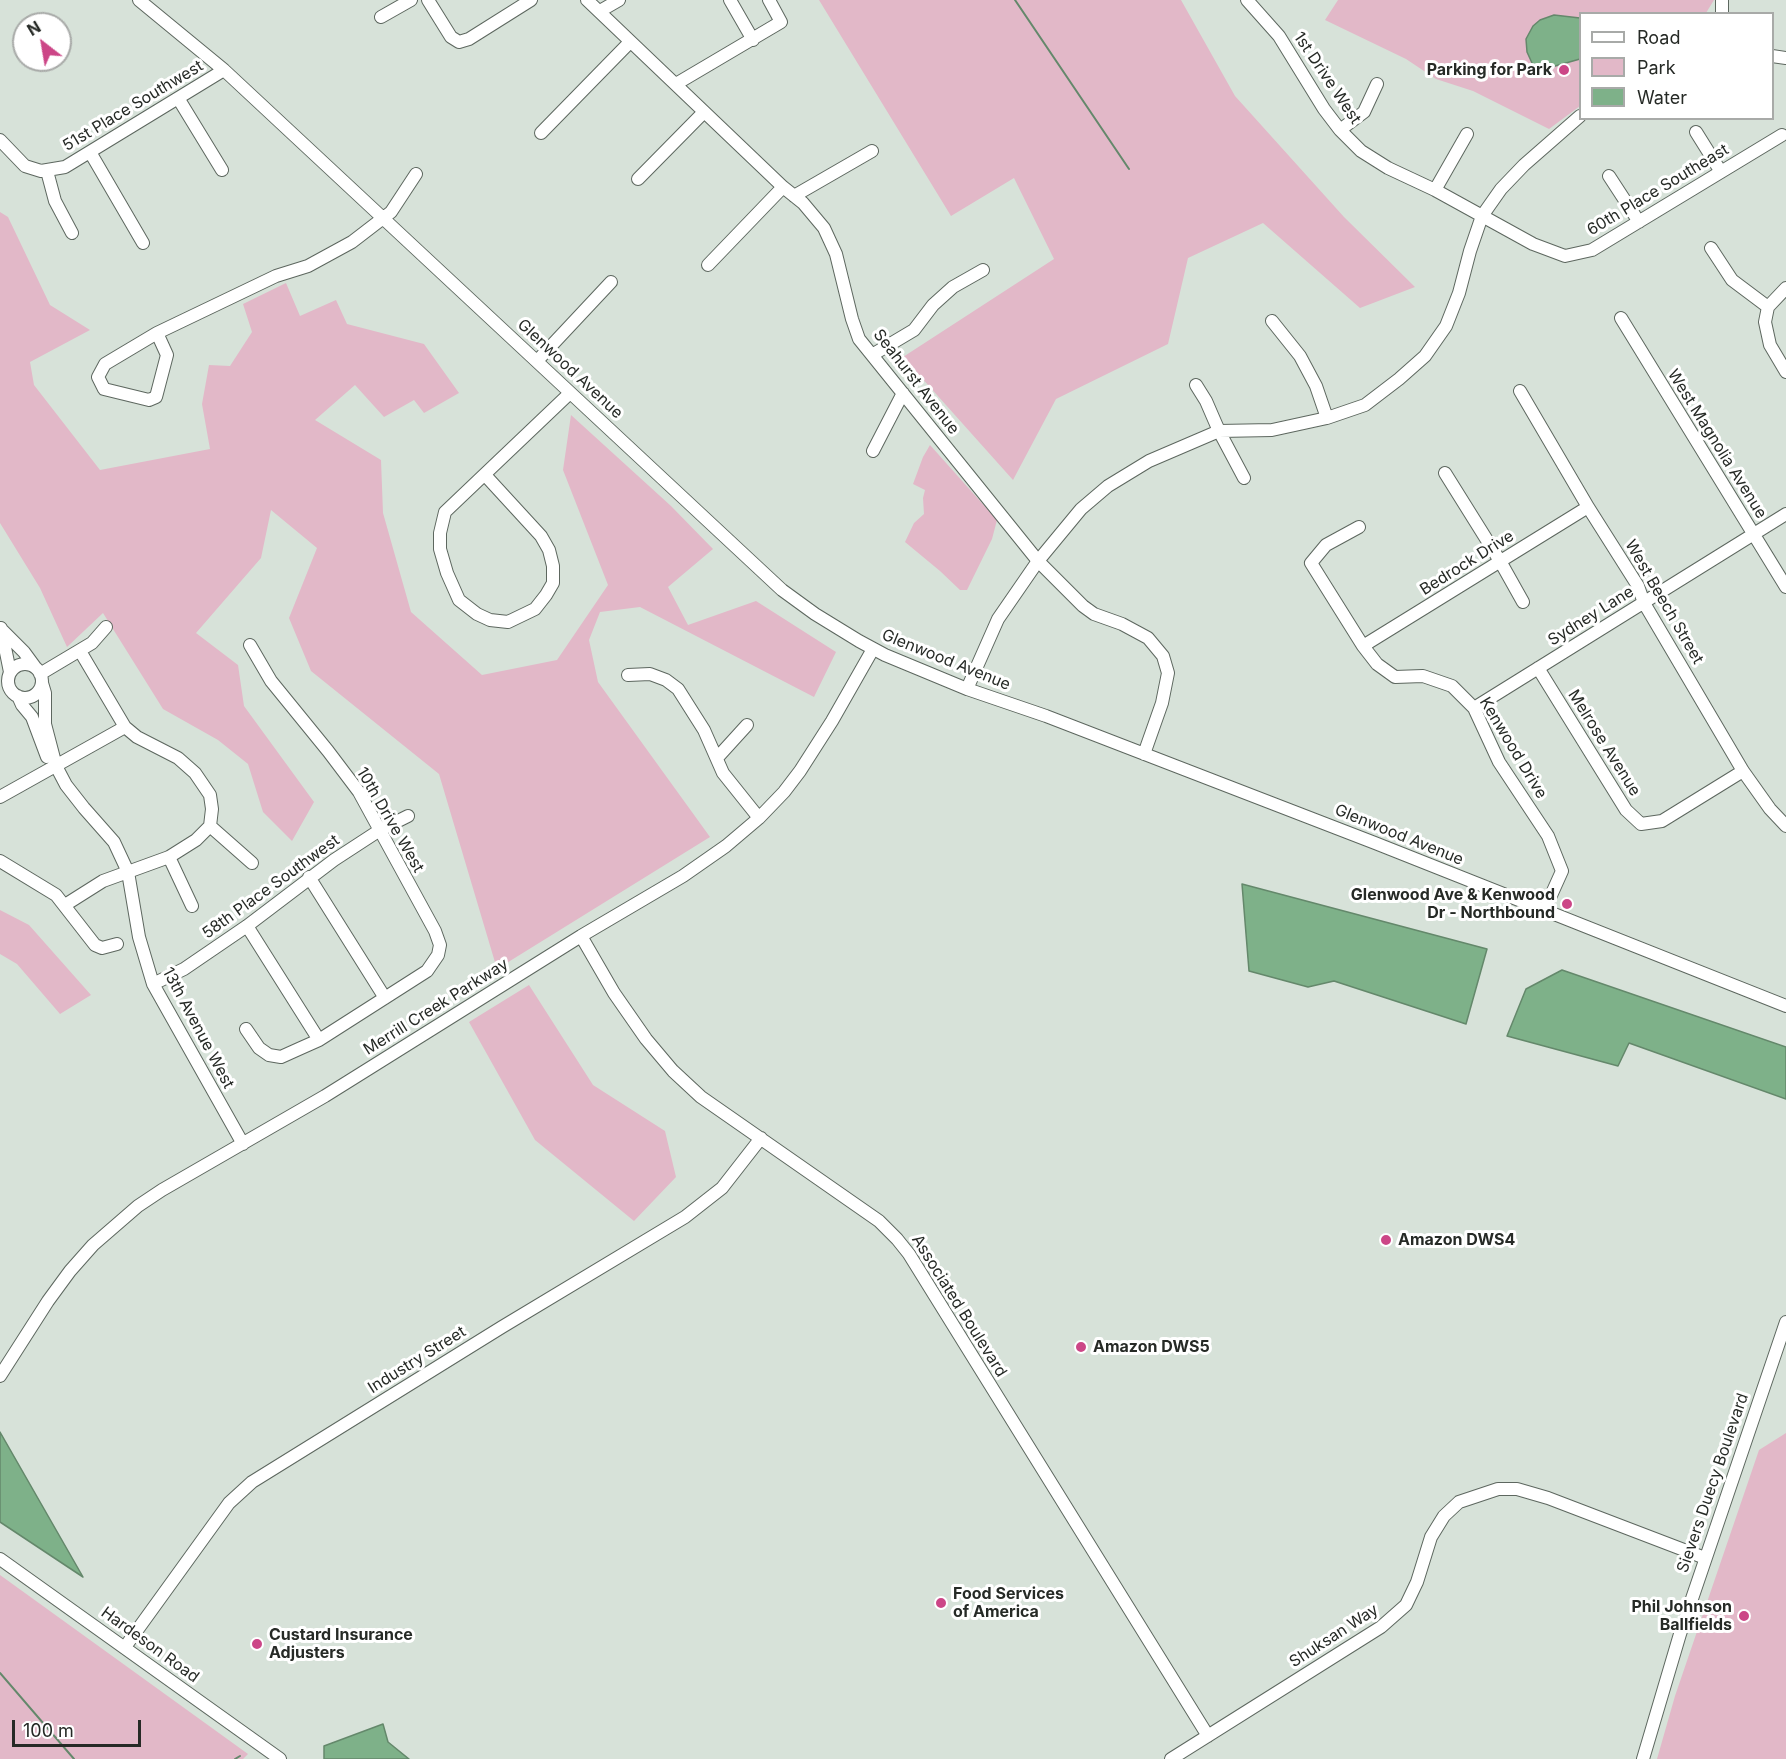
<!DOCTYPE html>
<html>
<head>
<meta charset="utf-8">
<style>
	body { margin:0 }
	#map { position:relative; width:1786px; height:1759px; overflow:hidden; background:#d7e2d9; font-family:Inter,sans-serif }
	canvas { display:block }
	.legend { position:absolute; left:1579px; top:12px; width:195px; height:108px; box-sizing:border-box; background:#fff; border:2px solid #a8aaa8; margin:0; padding:8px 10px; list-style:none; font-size:18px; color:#262a26 }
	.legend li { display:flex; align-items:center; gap:12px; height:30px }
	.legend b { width:30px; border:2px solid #a8aaa8 }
	.north { position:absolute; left:12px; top:12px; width:60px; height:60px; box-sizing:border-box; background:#fff; border:2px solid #a8aaa8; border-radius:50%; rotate:329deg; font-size:16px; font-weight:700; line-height:24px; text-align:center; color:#262a26 }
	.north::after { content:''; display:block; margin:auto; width:21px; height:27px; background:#cc4687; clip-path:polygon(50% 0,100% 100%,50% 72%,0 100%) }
	.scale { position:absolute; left:12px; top:1720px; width:129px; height:27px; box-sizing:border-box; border:3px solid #262a26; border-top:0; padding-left:8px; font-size:18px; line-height:21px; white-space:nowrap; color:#262a26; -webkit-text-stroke:4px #fff; paint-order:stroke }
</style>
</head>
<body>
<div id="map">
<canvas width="1786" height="1759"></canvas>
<ul class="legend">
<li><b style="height:8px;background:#fff"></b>Road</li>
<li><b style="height:16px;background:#e2b8c8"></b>Park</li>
<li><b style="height:16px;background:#7eb189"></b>Water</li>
</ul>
<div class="north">N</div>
<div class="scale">100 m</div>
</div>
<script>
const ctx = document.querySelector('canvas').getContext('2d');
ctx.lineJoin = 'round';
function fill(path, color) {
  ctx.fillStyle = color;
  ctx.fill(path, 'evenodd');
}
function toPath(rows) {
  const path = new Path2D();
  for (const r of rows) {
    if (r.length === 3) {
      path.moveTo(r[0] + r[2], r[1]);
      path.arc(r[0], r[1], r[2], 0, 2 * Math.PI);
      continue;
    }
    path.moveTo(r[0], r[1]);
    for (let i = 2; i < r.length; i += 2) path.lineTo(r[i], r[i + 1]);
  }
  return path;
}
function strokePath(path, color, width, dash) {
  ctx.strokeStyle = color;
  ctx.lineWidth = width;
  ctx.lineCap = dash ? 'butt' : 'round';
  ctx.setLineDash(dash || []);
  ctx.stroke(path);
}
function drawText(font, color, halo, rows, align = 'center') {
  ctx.font = font + ' Inter,sans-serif';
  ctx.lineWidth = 6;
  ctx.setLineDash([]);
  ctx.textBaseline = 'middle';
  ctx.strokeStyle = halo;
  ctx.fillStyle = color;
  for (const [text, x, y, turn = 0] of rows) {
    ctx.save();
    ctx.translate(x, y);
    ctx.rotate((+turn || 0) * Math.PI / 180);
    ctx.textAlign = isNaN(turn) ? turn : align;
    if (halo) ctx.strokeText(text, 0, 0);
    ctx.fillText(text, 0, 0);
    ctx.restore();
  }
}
const green = toPath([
	[819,0,1181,0,1235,96,1344,217,1415,287,1360,308,1263,223,1188,258,1168,344,1056,399,1013,480,903,357,1054,259,1014,178,951,216],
	[1338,0,1714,0,1706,13,1580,14,1580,106,1549,129,1473,91,1436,79,1406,59,1325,20],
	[0,212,8,217,50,305,90,330,30,362,34,385,100,470,210,449,202,404,209,365,230,366,252,332,243,304,286,283,300,316,336,300,347,324,424,344,459,393,424,413,414,400,384,417,355,385,315,420,381,460,383,513,411,612,482,675,557,660,608,585,563,470,571,415,671,506,713,549,668,587,688,625,756,601,836,652,814,697,640,607,600,612,589,640,598,682,710,837,497,969,439,774,311,671,289,618,317,548,271,510,261,558,196,633,238,665,244,706,314,802,292,841,263,812,248,764,218,740,163,709,103,613,67,647,40,588,0,523],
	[930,445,997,520,992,539,967,590,960,590,940,571,905,542,914,523,924,514,923,498,925,490,913,484,923,457],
	[0,910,29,925,91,995,60,1014,17,964,0,954],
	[529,985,593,1085,665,1131,676,1177,634,1221,535,1140,469,1022],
	[1786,1433,1786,1759,1657,1759,1675,1696,1759,1450],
	[0,1575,248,1754,243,1759,0,1759]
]);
const water = toPath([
	[1554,15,1580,18,1580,59,1541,70,1532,63,1527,52,1526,39,1533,26,1540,20,1554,15],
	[1242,884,1487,949,1466,1024,1334,981,1308,987,1249,971,1242,884],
	[1562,970,1786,1047,1786,1099,1629,1043,1618,1066,1507,1036,1526,989,1562,970],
	[0,1432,83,1577,0,1522,0,1432],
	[383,1724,388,1742,409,1759,324,1759,324,1746,383,1724]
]);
const stream = toPath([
	[1015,0,1129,169],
	[0,1673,74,1759],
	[235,1759,240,1756]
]);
const minor = toPath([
	[139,0,224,70,782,590,815,614,859,641,885,655,967,689,1046,716,1375,843,1786,1006],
	[428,0,451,37,459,42,469,39,531,0],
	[587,0,783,187,803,203,824,228,836,254,852,319,859,339,1038,561,1083,606,1094,614,1122,624,1148,638,1163,656,1168,673,1162,703,1144,754],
	[730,0,753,40],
	[1247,0,1279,36,1324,109,1340,130,1361,151,1388,168,1435,190,1533,244,1565,256,1592,250,1782,135],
	[1722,0,1722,14],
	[600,11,619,0],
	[381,17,411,0],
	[1772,56,1786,58],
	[676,84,781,22,769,0],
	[178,98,222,170],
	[1340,130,1364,112,1377,84],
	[1696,132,1721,172],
	[541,133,630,42],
	[0,140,25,166,41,171,65,167,224,70],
	[90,152,143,243],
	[47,171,55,201,72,233],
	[1609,176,1639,222],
	[638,179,704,112],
	[1435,190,1467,134],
	[794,196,872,151],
	[1711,248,1732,280,1768,307],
	[708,265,783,187],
	[1768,307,1765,322,1770,345,1786,372],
	[1768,307,1786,288],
	[1621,318,1786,587],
	[1272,321,1300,356,1316,386,1327,418],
	[157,333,167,355,156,397,149,400,104,389,98,377,105,364,157,333,276,276,308,266,352,242,391,212,416,174],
	[872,355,914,330,933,305,953,287,983,270],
	[537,361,611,282],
	[1196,385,1206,401,1219,431,1244,478],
	[1520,391,1588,507,1638,586,1644,603,1743,771,1770,809,1786,826],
	[873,451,903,393],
	[1445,473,1500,561,1523,602],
	[485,475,541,536,549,550,553,566,553,583,546,595,535,609,508,622,490,620,477,614,459,600,447,573,440,549,440,533,445,512,570,393],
	[1359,527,1326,545,1311,563,1363,646,1377,664,1395,677,1423,676,1452,686,1474,708,1499,762,1548,836,1562,871,1544,911],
	[1,628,10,672],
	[2,630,24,652,35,667],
	[1363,646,1588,507],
	[80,651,125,727,137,737,178,758,195,773,210,795,212,809,210,826,252,863],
	[25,681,17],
	[1538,668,1626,810,1641,824,1662,821,1743,771],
	[40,674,92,643,106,627],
	[628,675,650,674,666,680,678,689,704,730,723,773,759,818],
	[42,683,45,693,45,724,56,766,66,785,84,808,114,842,128,872,139,937,153,984,243,1144],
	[967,689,998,619,1038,561,1081,509,1108,486,1149,461,1219,431,1272,430,1327,418,1365,405,1399,379,1425,356,1446,326,1459,293,1470,251,1482,216,1501,189,1524,165,1580,116],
	[18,696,22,705,32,717,47,757],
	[1474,708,1786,514],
	[717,758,747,725],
	[0,797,125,727],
	[169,857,192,906],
	[0,861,56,895,95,945,102,948,117,944],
	[309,877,385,998],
	[65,905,103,881,169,857,196,840,210,826],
	[247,926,319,1040],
	[581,936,614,993,646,1039,673,1071,701,1097,879,1221,897,1239,909,1254,1208,1736],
	[153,984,184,969,247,926,334,860,380,830,408,816],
	[246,1029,259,1048,269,1055,281,1057,301,1048,319,1040,427,971,438,955,440,945,435,931,359,792,328,751,271,681,250,645],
	[0,1376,48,1301,70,1271,93,1245,138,1206,162,1190,325,1096,581,936,683,876,726,846,759,818,784,792,800,771,832,721,873,649],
	[0,1559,280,1759],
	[125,1647,229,1503,252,1482,502,1327,685,1217,722,1188,761,1138],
	[1171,1759,1381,1627,1406,1605,1417,1582,1431,1537,1444,1516,1459,1502,1498,1489,1517,1489,1548,1498,1705,1558],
	[1643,1759,1680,1634,1786,1322]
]);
const markers = [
	[1564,70,6,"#cc4687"],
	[1567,904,6,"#cc4687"],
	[1386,1240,6,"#cc4687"],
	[1081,1347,6,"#cc4687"],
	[941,1603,6,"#cc4687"],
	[1744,1616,6,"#cc4687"],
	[257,1644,6,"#cc4687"]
];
const poiNames = [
	["Parking for Park",1552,70,"right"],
	["Glenwood Ave & Kenwood",1555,895,"right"],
	["Dr - Northbound",1555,913,"right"],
	["Amazon DWS4",1398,1240],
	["Amazon DWS5",1093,1347],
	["Food Services",953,1594],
	["of America",953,1612],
	["Phil Johnson",1732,1607,"right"],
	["Ballfields",1732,1625,"right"],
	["Custard Insurance",269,1635],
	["Adjusters",269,1653]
];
const streetNames = [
	["1st Drive West",1327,78,56],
	["51st Place Southwest",133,106,-31],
	["60th Place Southeast",1658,190,-31],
	["Glenwood Avenue",570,369,43],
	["Seahurst Avenue",916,382,52],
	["West Magnolia Avenue",1717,444,58],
	["Bedrock Drive",1467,563,-32],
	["West Beech Street",1664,602,60],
	["Sydney Lane",1591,616,-32],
	["Glenwood Avenue",946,660,22],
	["Melrose Avenue",1604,743,58],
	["Kenwood Drive",1513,748,59],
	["10th Drive West",390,820,60],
	["Glenwood Avenue",1399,835,22],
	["58th Place Southwest",271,887,-36],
	["Merrill Creek Parkway",436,1007,-32],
	["13th Avenue West",198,1028,62],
	["Associated Boulevard",959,1306,58],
	["Industry Street",417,1360,-32],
	["Sievers Duecy Boulevard",1713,1483,-71],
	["Shuksan Way",1334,1636,-33],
	["Hardeson Road",150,1645,36]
];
fill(green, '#e2b8c8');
fill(water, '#7eb189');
strokePath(water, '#64886b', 1.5);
strokePath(stream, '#64886b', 2);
strokePath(minor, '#5d675f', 14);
strokePath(minor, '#fff', 12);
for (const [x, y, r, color] of markers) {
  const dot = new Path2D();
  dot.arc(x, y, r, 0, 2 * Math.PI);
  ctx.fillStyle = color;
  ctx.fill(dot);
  strokePath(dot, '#fff', 2);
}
drawText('bold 16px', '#262a26', '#fff', poiNames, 'left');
drawText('16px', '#262a26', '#fff', streetNames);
</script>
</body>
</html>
